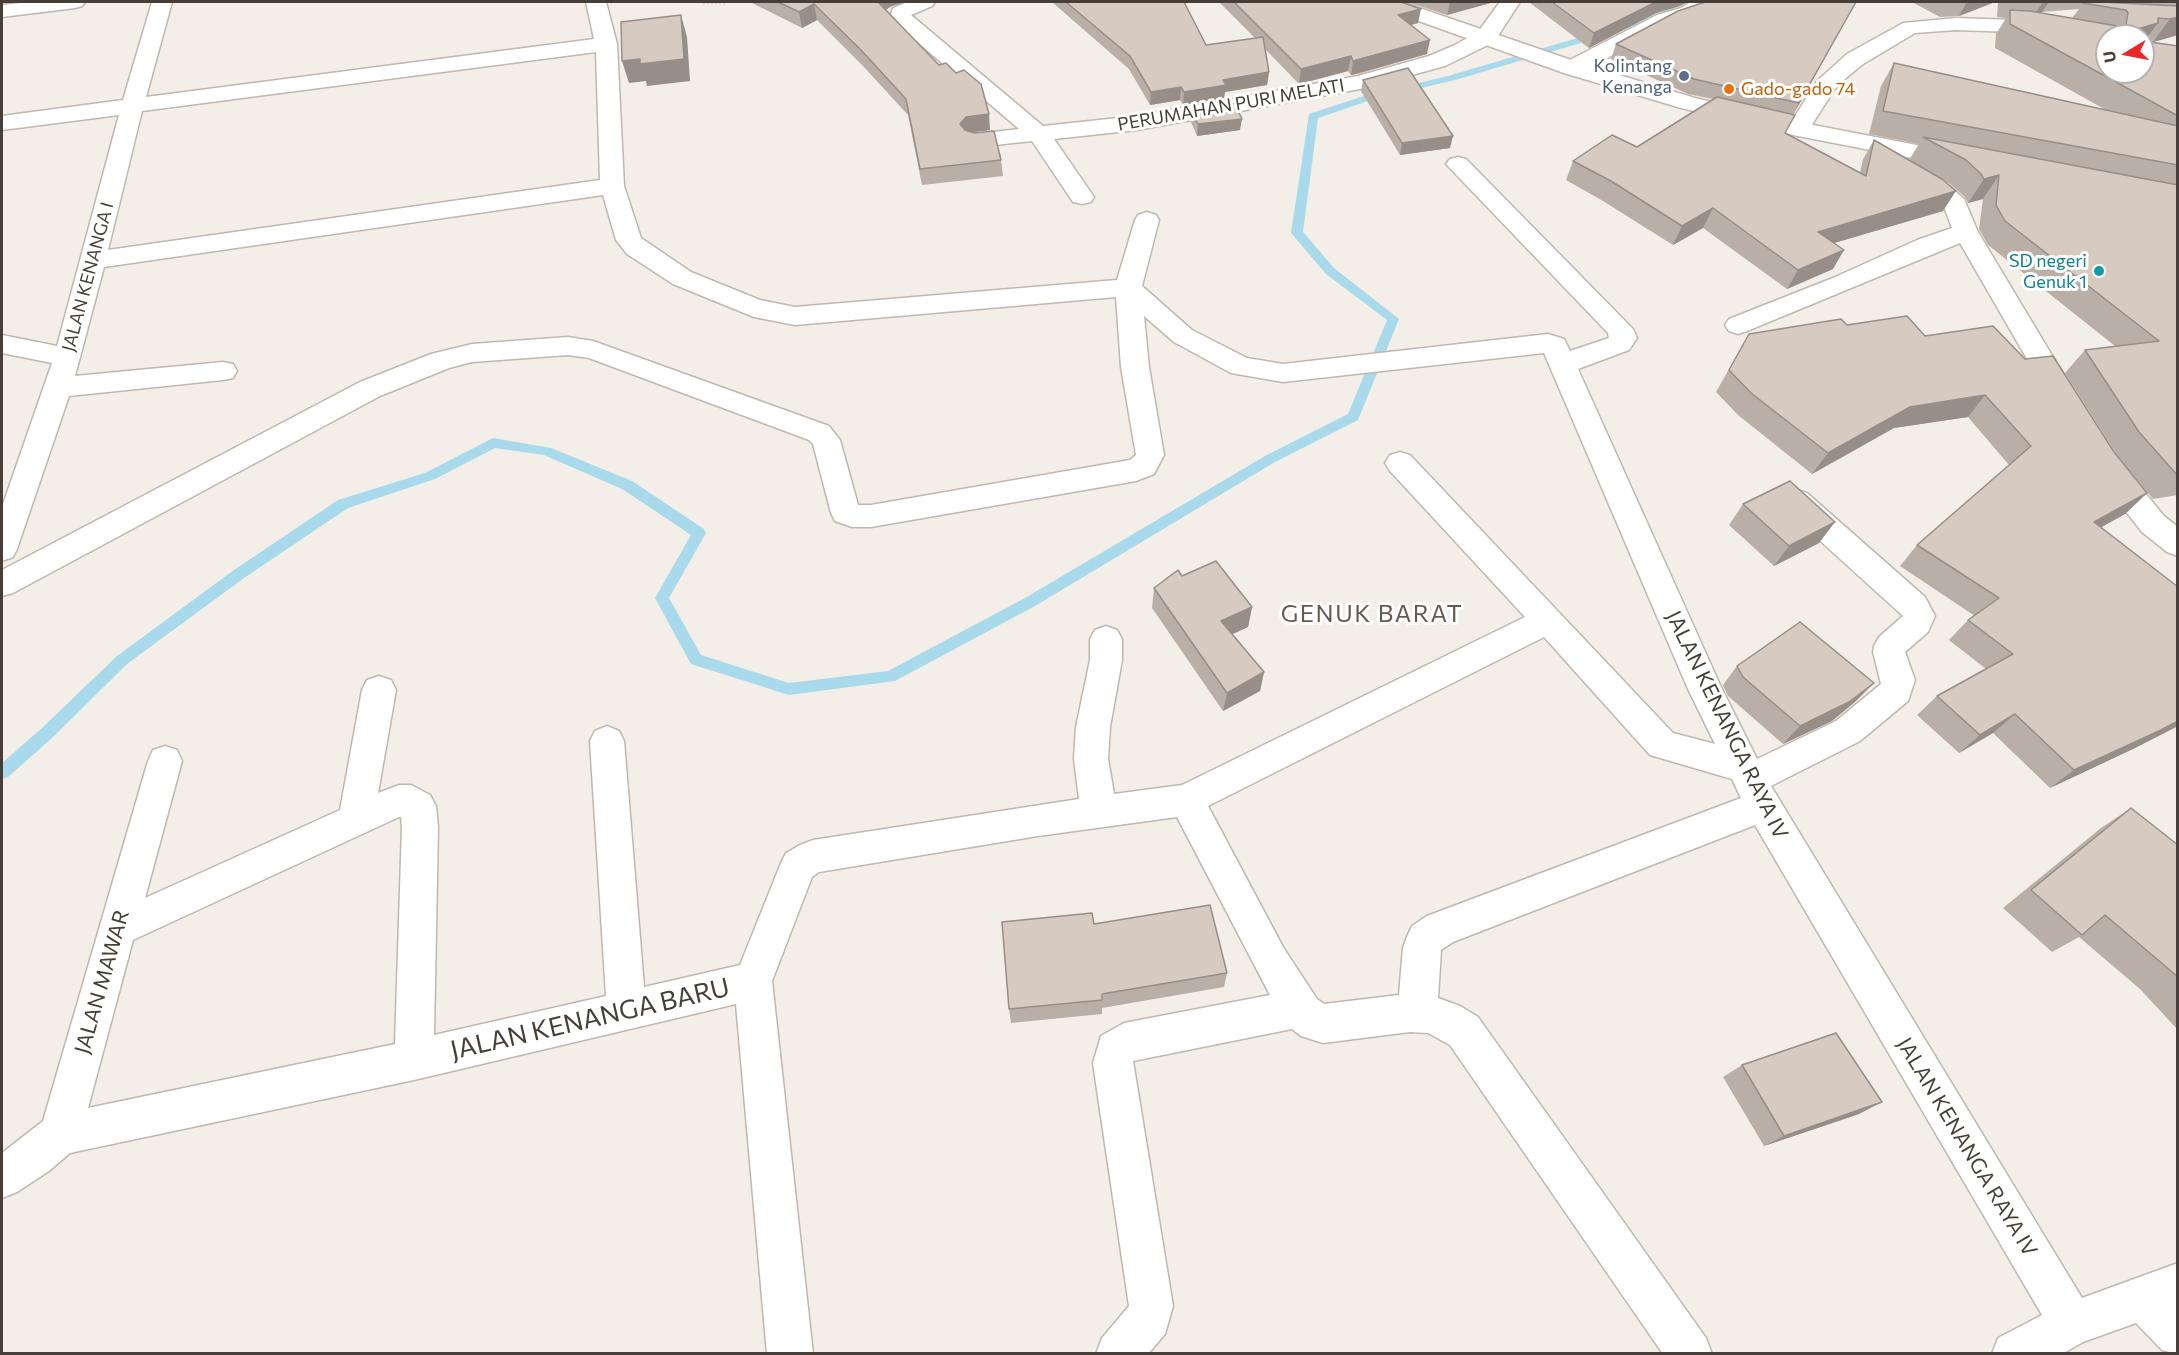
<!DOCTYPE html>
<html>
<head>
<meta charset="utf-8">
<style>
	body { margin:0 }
	#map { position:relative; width:2179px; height:1355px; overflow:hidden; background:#f3eee8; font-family:Commissioner,sans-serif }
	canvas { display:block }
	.frame { position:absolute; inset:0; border:3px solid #463e37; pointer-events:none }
	.north { position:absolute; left:2095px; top:24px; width:60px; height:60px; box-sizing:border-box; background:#fff; border:2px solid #b5b2af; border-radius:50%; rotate:260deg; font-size:16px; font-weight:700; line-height:24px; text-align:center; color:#463e37 }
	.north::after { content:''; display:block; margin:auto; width:21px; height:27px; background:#eb2727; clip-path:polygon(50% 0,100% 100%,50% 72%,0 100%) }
</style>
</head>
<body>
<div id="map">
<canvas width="2179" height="1355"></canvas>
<div class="frame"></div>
<div class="north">U</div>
</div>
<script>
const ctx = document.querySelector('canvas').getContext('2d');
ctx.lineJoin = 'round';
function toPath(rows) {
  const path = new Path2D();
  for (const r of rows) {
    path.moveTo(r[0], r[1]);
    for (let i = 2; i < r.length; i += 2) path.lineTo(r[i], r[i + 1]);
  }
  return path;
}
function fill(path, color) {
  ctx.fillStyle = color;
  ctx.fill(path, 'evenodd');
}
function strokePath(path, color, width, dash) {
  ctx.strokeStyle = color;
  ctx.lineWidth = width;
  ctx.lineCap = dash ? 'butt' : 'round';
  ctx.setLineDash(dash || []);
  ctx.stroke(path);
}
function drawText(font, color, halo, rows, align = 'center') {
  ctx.font = font + ' Commissioner,sans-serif';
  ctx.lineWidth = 6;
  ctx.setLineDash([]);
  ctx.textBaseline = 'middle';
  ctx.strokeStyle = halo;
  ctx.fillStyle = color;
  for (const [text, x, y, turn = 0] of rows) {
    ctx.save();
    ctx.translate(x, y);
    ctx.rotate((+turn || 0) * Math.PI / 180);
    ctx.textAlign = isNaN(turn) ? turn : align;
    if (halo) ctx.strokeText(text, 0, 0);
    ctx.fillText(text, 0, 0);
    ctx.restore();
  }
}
const stream = toPath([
	[1677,2,1689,2,1629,28,1621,26,1677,2],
	[1598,32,1603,35,1601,37,1455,80,1371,100,1318,118,1303,232,1334,268,1399,319,1358,420,1275,462,1035,606,895,681,789,695,691,664,655,598,691,535,622,489,544,455,495,448,435,479,348,508,244,578,127,664,52,738,8,777,2,779,2,763,42,728,117,656,234,570,338,500,425,473,493,438,551,448,632,481,704,529,706,533,669,598,701,655,789,683,888,671,1025,598,1265,456,1348,414,1387,320,1326,274,1291,233,1309,114,1364,96,1448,76,1598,32]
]);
const path = toPath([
	[703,2,727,2]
]);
const minor = toPath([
	[29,2,85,2,82,6,75,8,2,17,2,5,29,2],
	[152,2,172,2,146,97,594,39,586,2,606,2,617,44,624,186,641,238,691,272,760,300,795,307,1117,280,1135,220,1138,215,1147,212,1156,215,1159,220,1142,286,1192,330,1247,358,1283,364,1548,334,1564,339,1570,351,1609,338,1608,333,1446,164,1450,159,1458,157,1466,159,1633,329,1637,338,1629,350,1578,369,1721,687,1757,759,1836,721,1881,684,1873,652,1874,646,1879,637,1903,616,1785,509,1781,501,1785,493,1796,490,1807,493,1925,597,1935,616,1928,632,1905,652,1915,680,1908,701,1860,741,1771,786,2082,1298,2178,1263,2178,1354,2162,1350,2136,1323,2083,1342,2062,1354,1992,1354,1998,1338,2042,1315,1755,825,1453,942,1441,950,1438,998,1460,1006,1478,1017,1706,1338,1712,1354,1663,1354,1450,1045,1428,1033,1410,1032,1323,1043,1301,1036,1292,1029,1133,1061,1173,1306,1165,1334,1148,1354,1096,1354,1102,1338,1129,1306,1093,1063,1101,1036,1124,1023,1270,995,1177,817,1038,836,819,872,812,877,772,981,813,1354,767,1354,736,1004,414,1080,70,1153,49,1171,17,1192,2,1198,2,1153,43,1121,148,761,153,750,165,746,177,750,182,761,145,898,340,810,362,690,367,680,379,676,391,680,396,690,378,793,399,785,411,785,430,795,436,806,438,827,434,1035,606,996,590,741,595,731,607,726,619,731,624,741,644,987,740,965,781,863,786,853,800,845,813,840,1079,799,1074,759,1076,727,1090,660,1090,639,1095,630,1106,626,1117,630,1122,639,1122,660,1110,727,1108,759,1114,794,1182,785,1525,617,1390,471,1385,463,1390,455,1400,452,1410,455,1673,733,1715,744,1688,689,1544,353,1283,382,1231,373,1174,342,1144,316,1149,367,1164,455,1154,474,1136,481,871,527,852,527,835,521,831,513,813,444,809,440,589,358,568,355,472,362,449,368,380,396,13,593,2,596,2,570,360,382,431,354,472,344,568,337,593,341,829,426,840,440,858,505,871,505,1130,460,1136,455,1121,367,1116,297,795,325,754,317,673,284,627,254,616,240,603,195,104,267,75,376,223,362,233,364,237,371,233,378,223,380,69,396,17,549,13,557,2,561,2,507,52,363,2,353,2,335,57,346,119,115,2,130,2,116,123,100,152,2],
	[596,52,600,180,108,250,142,111,596,52],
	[1544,637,1650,755,1732,779,1741,798,1427,916,1412,926,1406,939,1403,948,1399,995,1324,1004,1317,999,1283,947,1208,806,1544,637],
	[399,817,401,817,402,827,395,1044,88,1108,133,940,399,817],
	[908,2,935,2,932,6,911,15,1043,126,1137,116,1358,76,1429,56,1455,45,1478,32,1500,2,1520,2,1494,42,1445,66,1360,89,1137,130,1054,139,1094,197,1091,202,1082,204,1073,202,1032,141,976,147,968,145,964,140,968,135,1019,129,893,21,890,17,893,8,908,2],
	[1690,2,1713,2,1695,16,1671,23,1580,73,1572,75,1564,73,1561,68,1564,63,1657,15,1681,8,1690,2],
	[1956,18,2015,20,2107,36,2107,48,2015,32,1956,30,1915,33,1863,64,1846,78,1834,90,1806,134,1798,136,1790,134,1787,129,1817,81,1847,54,1903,23,1956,18],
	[1913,169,1949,186,1964,199,1978,232,2077,397,2073,404,2063,407,2053,404,1960,243,1747,331,1738,334,1729,331,1725,325,1729,319,1833,278,1917,240,1952,228,1944,207,1931,196,1905,181,1901,176,1905,171,1913,169],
	[2108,457,2118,460,2164,516,2178,527,2178,556,2167,552,2142,532,2098,476,2093,468,2098,460,2108,457]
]);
const tertiary = toPath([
	[1374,2,1402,2,1580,63,1695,98,1798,122,1958,153,1966,155,1970,160,1966,165,1958,167,1798,136,1681,108,1564,73,1377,6,1374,2]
]);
const wall = toPath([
	[750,2,905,2,892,6,886,9,990,130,972,132,1001,160,1003,176,922,185,908,115,863,66,817,20,802,28],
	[1052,2,1184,2,1206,45,1255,38,1219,2,1401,2,1418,23,1411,25,1427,54,1358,74,1351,75,1348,71,1299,84,1265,49,1269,72,1267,85,1225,92,1224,98,1183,105,1180,100,1150,105,1129,69],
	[1407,2,1494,2,1447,15],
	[1529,2,1687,2,1680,6,1656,13,1589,48],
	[1856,2,1793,115,1786,133,1860,173,1863,159,1874,140,1909,160,1919,144,1869,134,1881,86,1894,63,2106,110,1995,48,1996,34,2006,18,1997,17,1998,2,2178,2,2178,35,2154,42,2178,46,2178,495,2153,499,2117,455,2065,373,2085,350,2115,346,1988,245,1979,229,1983,199,1968,203,1965,197,1950,184,1945,181,1943,211,1834,243,1833,269,1787,289,1703,228,1673,245,1603,201,1566,180,1573,161,1637,147,1713,99,1688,94,1611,59,1616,44,1702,3],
	[2079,9,2072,18,2040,13,2042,12],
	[1912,2,1995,2,1959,16,1940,17],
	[1363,80,1450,148,1400,155,1361,91],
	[1191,111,1240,130,1197,136,1191,122],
	[1847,325,1925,336,2114,452,2147,493,2125,514,2101,527,2178,587,2178,726,2135,748,2050,788,1993,733,1959,753,1917,715,1937,696,1986,669,1949,640,1968,620,1975,616,1900,566,1917,545,2009,465,1968,417,1894,428,1812,474,1738,415,1716,392,1749,334],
	[1743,504,1819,543,1774,566,1729,525],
	[1182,576,1252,607,1248,627,1232,634,1264,672,1260,691,1223,711,1152,608,1154,588],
	[1737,666,1856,701,1832,721,1783,744,1728,696,1723,685],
	[2131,808,2178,845,2178,1030,2140,989,2079,937,2052,952,2003,908,2101,828],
	[1094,924,1227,973,1224,987,1102,1008,1102,1014,1011,1023,1009,1009],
	[1742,1065,1859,1114,1764,1146,1723,1077]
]);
const shadedWall = toPath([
	[876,2,905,2,892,6,878,14],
	[1450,2,1494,2,1447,15],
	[1656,2,1687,2,1680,6,1656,13,1589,48,1594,33],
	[1856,2,1792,117,1799,103],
	[1967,2,1995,2,1959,16],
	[2043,2,2049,2,2042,12,2034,15],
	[814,4,817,20,802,28,799,12],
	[1421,9,1418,23,1395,29,1398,15],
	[681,15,687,37,690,81,647,86,646,81,629,83,622,61,640,59],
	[2178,17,2178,35,2153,42,2170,19],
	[2158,23,2143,43,2143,36,2113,36],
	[1430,40,1427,54,1351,75,1353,61],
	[1351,56,1348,71,1299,84,1301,69],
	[1269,72,1267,85,1225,92,1224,98,1183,105,1184,92,1223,80],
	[1181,87,1180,100,1150,105,1151,92],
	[989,114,990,130,968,133,962,140,960,124,966,117],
	[1242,119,1240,130,1197,136,1198,124],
	[1453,136,1450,148,1400,155,1402,143],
	[1999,175,1983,199,1968,203,1984,179],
	[1956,191,1943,211,1807,251,1818,232],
	[1713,208,1703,228,1673,245,1682,226],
	[1844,250,1833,269,1787,289,1798,270],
	[1985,395,1968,417,1894,428,1812,474,1828,453,1910,407],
	[2147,493,2125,514,2073,543,2094,522],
	[1835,522,1819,543,1774,566,1789,546],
	[1252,607,1248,627,1218,641,1221,621],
	[1264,672,1260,691,1223,711,1227,693],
	[1874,683,1856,701,1832,721,1783,744,1800,726],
	[2015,714,1993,733,1959,753,1980,735],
	[2178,721,2178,726,2135,748,2050,788,2074,770],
	[1882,1102,1859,1114,1764,1146,1784,1136]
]);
const building = toPath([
	[778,2,878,2,939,65,946,63,956,73,964,70,981,84,989,114,966,117,960,124,965,130,974,133,994,131,1001,160,920,169,906,99,861,50,814,4,799,12,778,2],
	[1066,2,1184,2,1206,45,1263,37,1269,72,1223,80,1226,85,1184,92,1181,87,1151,92,1130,56,1066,2],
	[1234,2,1401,2,1421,9,1398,15,1430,40,1360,59,1353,61,1351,56,1301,69,1234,2],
	[1552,2,1656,2,1594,33,1552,2],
	[1705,2,1856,2,1799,103,1694,79,1616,44,1678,11,1705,2],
	[2101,2,2178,6,2178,17,2170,19,2158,18,2158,23,2114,36,2107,36,2107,72,2143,72,2143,41,2178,46,2178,116,2010,24,2010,10,2030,11,2123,27,2126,25,2128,13,2126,10,2082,3,2101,2],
	[681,15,684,59,640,64,640,59,622,61,621,22,681,15],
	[1894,63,2178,126,2178,165,1883,111,1894,63],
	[1408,68,1453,136,1402,143,1363,80,1408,68],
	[1717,97,1795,115,1785,133,1866,176,1874,140,1942,179,1956,191,1818,232,1844,250,1798,270,1713,208,1682,226,1611,181,1573,161,1612,135,1637,147,1717,97],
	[1234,103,1242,119,1198,124,1191,111,1234,103],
	[1923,137,2178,185,2178,476,2139,432,2085,350,2159,341,2005,221,1996,205,1999,175,1984,179,1981,174,1966,160,1923,137],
	[1907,316,1925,336,1993,326,2025,359,2053,356,2114,452,2147,493,2094,522,2178,587,2178,721,2161,730,2074,770,2015,714,1980,735,1937,696,2013,654,1968,620,1999,598,1917,545,2031,446,1985,395,1910,407,1828,453,1751,393,1729,370,1749,334,1841,319,1847,325,1907,316],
	[1790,481,1835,522,1789,546,1743,504,1790,481],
	[1216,561,1252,607,1221,621,1264,672,1227,693,1154,588,1178,570,1182,576,1216,561],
	[1800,622,1874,683,1849,702,1800,726,1743,677,1737,666,1800,622],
	[2131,808,2178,845,2178,977,2105,915,2082,935,2031,890,2131,808],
	[1210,905,1227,973,1102,994,1102,1000,1009,1009,1002,922,1092,913,1094,924,1210,905],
	[1836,1033,1882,1102,1784,1136,1742,1065,1836,1033]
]);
const markers = [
	[1684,76,6,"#5c6f8a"],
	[1729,89,6,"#e8710a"],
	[2099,271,6,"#0f9aa8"]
];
const farServicenames = [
	["Kolintang",1672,66],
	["Kenanga",1672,87]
];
const farFoodnames = [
	["Gado-gado 74",1741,89]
];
const farStreetnames = [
	["PERUMAHAN PURI MELATI",1231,105,-10],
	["JALAN KENANGA I",88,277,-75]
];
const farCulturenames = [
	["SD negeri",2087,261],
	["Genuk 1",2087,282]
];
const streetNames = [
	["JALAN KENANGA RAYA IV",1727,725,64],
	["JALAN MAWAR",102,982,-74],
	["JALAN KENANGA RAYA IV",1967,1147,59]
];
const quarterNames = [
	["GENUK BARAT",1372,614]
];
const nearStreetnames = [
	["JALAN KENANGA BARU",590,1019,-13]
];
fill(stream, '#a8daeb');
strokePath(minor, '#c1b7ae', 3);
strokePath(tertiary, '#c1b7ae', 3);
strokePath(path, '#bfae9d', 3, [2, 2]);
fill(minor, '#fff');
fill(tertiary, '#fff');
fill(wall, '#b9afa6');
fill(shadedWall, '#968e87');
fill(building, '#d7cbc1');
strokePath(building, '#968e87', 1.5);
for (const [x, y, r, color] of markers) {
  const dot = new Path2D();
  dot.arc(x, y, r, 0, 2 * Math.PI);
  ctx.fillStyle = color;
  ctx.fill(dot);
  strokePath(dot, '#fff', 2);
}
drawText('18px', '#4e5e75', '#fff', farServicenames, 'right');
drawText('18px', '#c56008', '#fff', farFoodnames, 'left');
drawText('18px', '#463e37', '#fff', farStreetnames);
drawText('18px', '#0d838f', '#fff', farCulturenames, 'right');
drawText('21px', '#463e37', '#fff', streetNames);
ctx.letterSpacing = '1.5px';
drawText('24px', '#685a4f', '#fff', quarterNames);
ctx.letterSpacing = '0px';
drawText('26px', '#463e37', '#fff', nearStreetnames);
</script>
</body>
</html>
